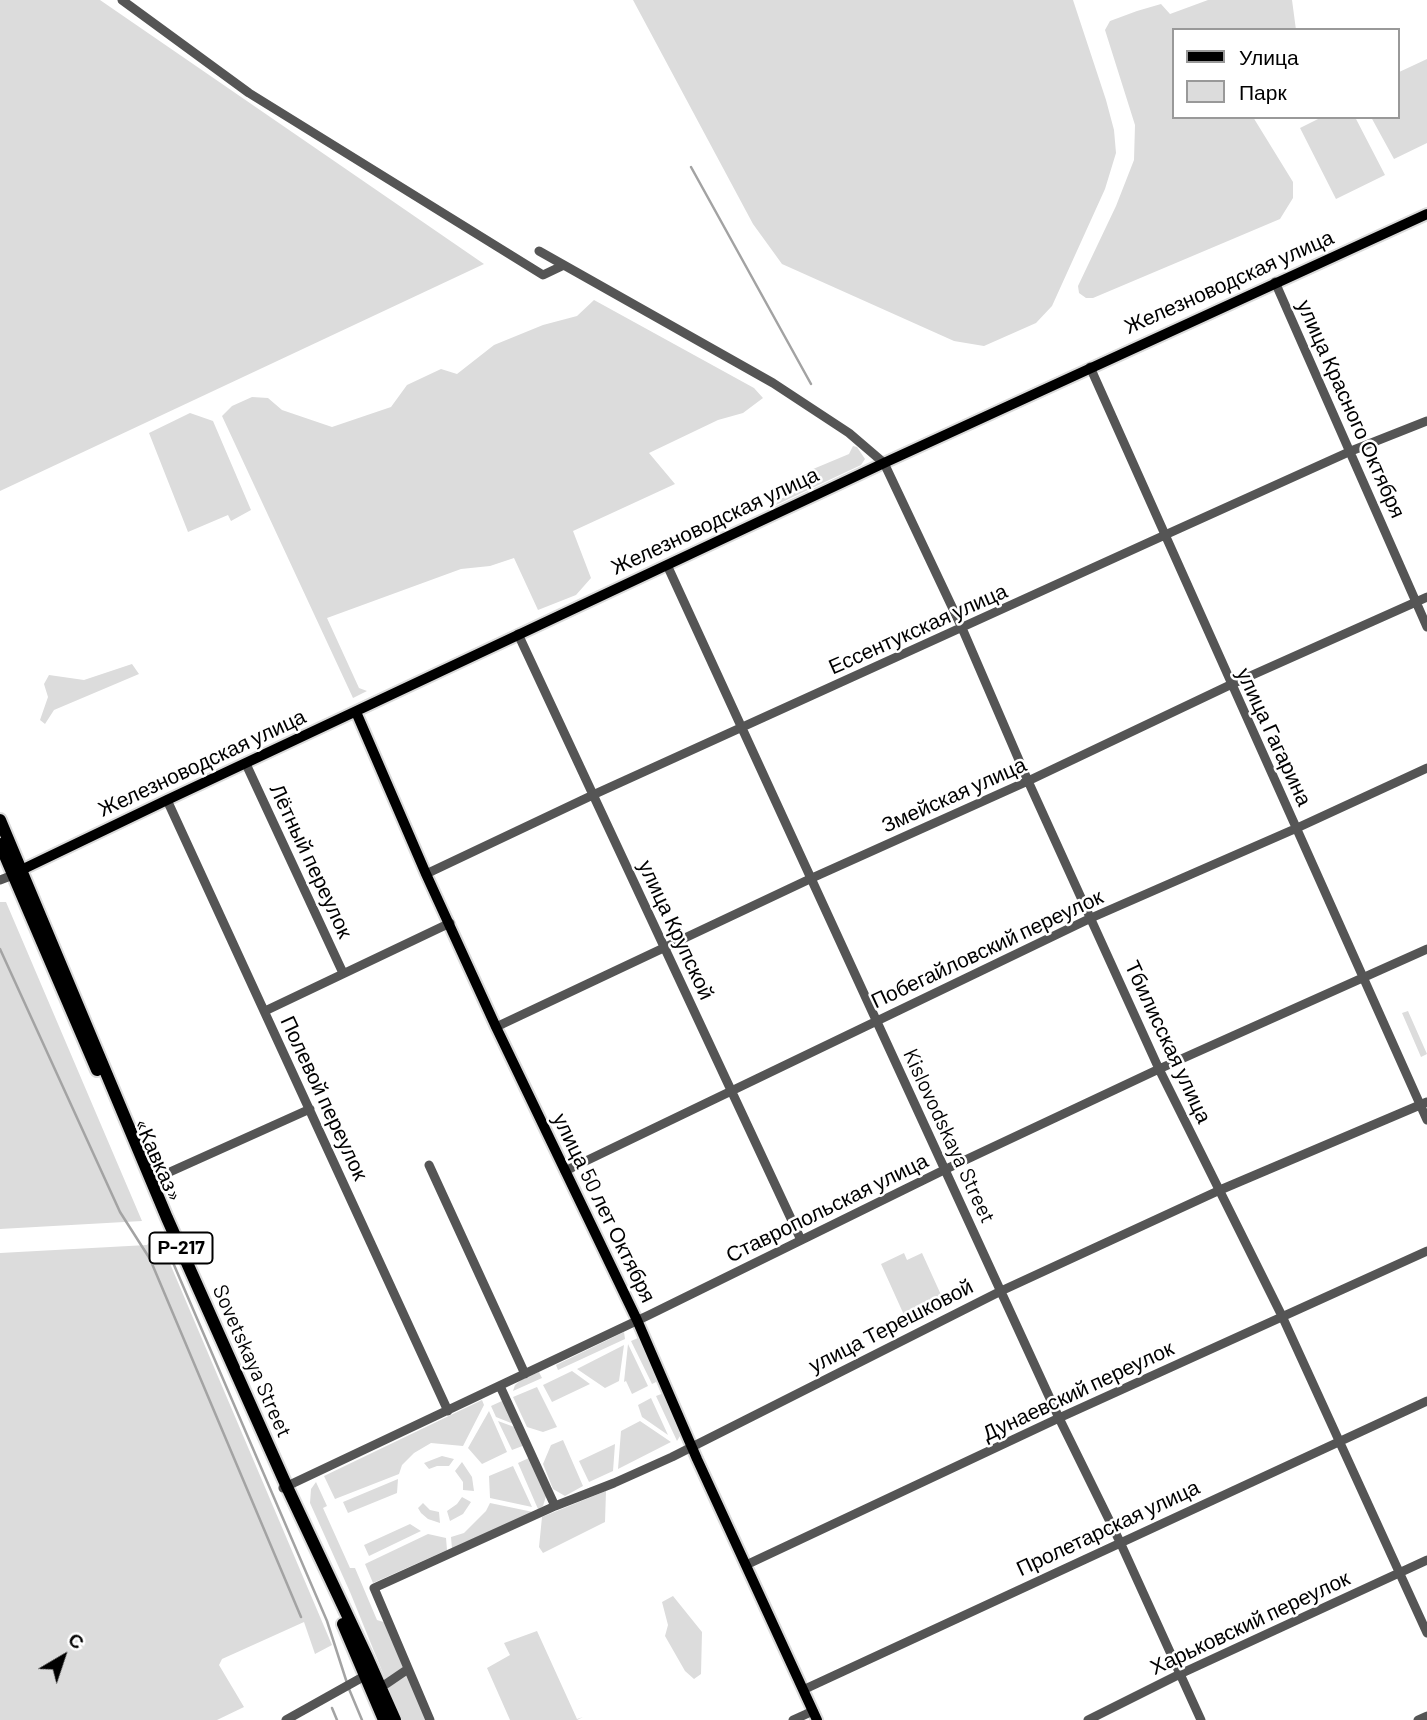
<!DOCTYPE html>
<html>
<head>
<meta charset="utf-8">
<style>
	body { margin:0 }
	#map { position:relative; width:1427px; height:1720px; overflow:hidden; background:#fff; font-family:Barlow,sans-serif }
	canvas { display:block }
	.legend { position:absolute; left:1172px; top:28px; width:228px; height:91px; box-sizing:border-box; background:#fff; border:2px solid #999; margin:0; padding:9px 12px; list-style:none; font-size:21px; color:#000 }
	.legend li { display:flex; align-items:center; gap:14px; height:35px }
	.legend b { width:35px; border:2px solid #999 }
	.north { position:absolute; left:28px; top:1622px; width:70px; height:70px; -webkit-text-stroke:5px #fff; paint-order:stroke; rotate:39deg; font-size:19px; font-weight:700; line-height:28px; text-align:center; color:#000 }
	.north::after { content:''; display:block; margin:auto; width:24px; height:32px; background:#000; clip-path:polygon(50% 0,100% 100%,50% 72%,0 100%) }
</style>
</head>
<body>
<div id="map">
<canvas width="1427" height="1720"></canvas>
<ul class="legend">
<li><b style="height:9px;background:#000"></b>Улица</li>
<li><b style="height:19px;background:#dcdcdc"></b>Парк</li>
</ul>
<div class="north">С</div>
</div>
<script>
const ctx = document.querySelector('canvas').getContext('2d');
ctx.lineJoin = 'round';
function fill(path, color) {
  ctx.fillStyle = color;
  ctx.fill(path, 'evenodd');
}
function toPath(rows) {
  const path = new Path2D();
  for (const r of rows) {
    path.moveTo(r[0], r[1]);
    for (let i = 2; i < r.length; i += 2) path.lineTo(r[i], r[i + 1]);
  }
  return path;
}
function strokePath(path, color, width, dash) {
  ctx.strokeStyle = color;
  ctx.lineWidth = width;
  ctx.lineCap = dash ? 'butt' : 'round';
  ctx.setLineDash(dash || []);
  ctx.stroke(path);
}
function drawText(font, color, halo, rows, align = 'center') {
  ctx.font = font + ' Barlow,sans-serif';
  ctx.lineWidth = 5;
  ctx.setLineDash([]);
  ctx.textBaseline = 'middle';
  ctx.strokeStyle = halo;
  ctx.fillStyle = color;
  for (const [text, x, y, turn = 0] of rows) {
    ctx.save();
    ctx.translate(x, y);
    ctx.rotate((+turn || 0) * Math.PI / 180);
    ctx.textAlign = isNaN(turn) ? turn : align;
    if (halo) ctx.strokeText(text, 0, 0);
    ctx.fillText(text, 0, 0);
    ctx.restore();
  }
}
const green = toPath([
	[0,0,100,0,484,264,0,491],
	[633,0,1073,0,1106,100,1114,130,1116,153,1105,189,1052,306,1036,323,984,346,954,341,782,264,753,224],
	[1208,0,1292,0,1296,30,1173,30,1173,117,1253,117,1293,182,1293,198,1280,219,1093,298,1086,298,1079,293,1078,286,1116,206,1134,160,1135,125,1105,30,1110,21,1137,11,1161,4,1170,14],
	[1427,59,1427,143,1394,159,1371,117,1397,117,1397,73],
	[1322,117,1355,117,1385,175,1336,199,1300,128],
	[594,300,754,388,763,398,743,413,718,420,649,453,675,484,573,531,591,578,576,595,538,610,514,558,490,566,461,569,327,618,359,688,367,691,353,698,222,416,232,406,252,397,268,398,282,410,332,427,391,407,407,385,441,369,457,374,494,345,543,325,577,316],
	[190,413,213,421,251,510,231,521,228,515,188,532,149,433],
	[853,446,857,447,865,459,861,465,776,505,778,500,811,485,806,472,849,454],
	[132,664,139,674,54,710,45,724,40,720,48,697,44,684,49,675,84,680],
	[0,902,6,902,142,1221,0,1229],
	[1408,1011,1427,1054,1421,1057,1402,1013],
	[157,1233,332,1645,315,1654,304,1622,222,1659,219,1665,244,1707,217,1720,0,1720,0,1253,147,1245],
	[904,1253,907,1260,922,1253,942,1297,904,1315,881,1264],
	[624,1332,625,1339,558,1370,556,1365],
	[638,1338,658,1381,652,1384,631,1341],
	[628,1344,648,1386,632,1394,626,1381,624,1382],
	[624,1345,619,1381,605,1388,577,1369],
	[572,1371,590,1384,552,1402,543,1385],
	[539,1372,542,1378,513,1391,515,1385,521,1380],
	[537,1387,557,1427,543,1432,527,1427,513,1397],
	[664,1393,678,1424,680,1436,677,1441,656,1396],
	[651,1398,668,1435,642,1417,638,1405],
	[482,1400,484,1405,463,1446,431,1443,414,1453,402,1465,399,1474,335,1499,324,1476],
	[504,1400,516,1425,496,1417,491,1406],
	[489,1411,507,1452,482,1464,468,1448],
	[498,1421,517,1428,525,1445,512,1450],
	[640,1421,671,1442,618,1469,621,1431],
	[563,1440,583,1486,565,1496,553,1489,543,1464,551,1445],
	[615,1444,613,1471,589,1482,579,1461],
	[442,1456,454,1459,449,1466,437,1466,429,1469,424,1463],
	[531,1457,547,1493,543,1506,538,1509,518,1463],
	[462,1462,472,1477,474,1491,463,1490,463,1482,455,1471],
	[513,1466,532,1507,490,1498,489,1476],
	[398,1479,397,1493,348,1513,343,1502],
	[316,1482,327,1506,323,1508,350,1568,355,1568,377,1620,387,1623,427,1720,402,1720,350,1592,310,1503,311,1489],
	[606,1491,605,1522,543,1553,539,1547,542,1517],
	[462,1497,471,1502,463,1514,450,1521,447,1511,457,1504],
	[423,1503,430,1510,439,1512,440,1523,428,1519,421,1513,418,1508],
	[490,1503,533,1512,452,1549,451,1537,464,1533,486,1511],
	[410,1524,421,1531,369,1556,364,1545],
	[428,1534,446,1538,447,1550,373,1583,365,1564],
	[673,1596,702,1632,701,1674,694,1679,685,1671,665,1636,668,1625,662,1602],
	[537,1631,577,1719,583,1717,577,1720,510,1720,487,1668,510,1655,504,1643]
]);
const stream = toPath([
	[691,167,811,384],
	[0,949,120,1212,150,1259,301,1617],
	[162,1237,327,1621,347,1683],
	[349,1689,362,1720],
	[332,1708,337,1720]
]);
const minor = toPath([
	[122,0,249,93,543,275,564,265],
	[539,251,773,383,849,433,884,463,962,628,1028,781,1159,1069,1282,1316,1427,1633],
	[1275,282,1427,627],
	[1090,367,1427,1120],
	[667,565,1059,1418,1120,1542,1201,1720],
	[518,634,801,1240],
	[246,764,343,973],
	[167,800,448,1411],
	[426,874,595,794,1165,535,1351,451,1427,421],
	[0,880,13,875],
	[265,1011,450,923],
	[496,1027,812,878,1028,781,1230,685,1427,597],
	[429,1165,525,1374],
	[565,1171,1091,918,1297,828,1427,768],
	[152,1180,310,1109],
	[500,1386,555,1506],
	[283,1488,649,1315,944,1170,1159,1069,1427,949],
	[746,1565,1059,1418,1427,1251],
	[386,1684,408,1669],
	[805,1689,1427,1401],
	[286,1720,370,1673],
	[430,1720,374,1588,555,1506,614,1483,672,1457,1001,1291,1220,1190,1427,1102],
	[793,1720,813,1711],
	[1088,1720,1180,1674,1427,1560],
	[1418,1720,1427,1716]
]);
const major = toPath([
	[356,712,426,874,496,1027,637,1320,697,1459,817,1720],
	[15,873,167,800,884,463,1427,214]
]);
const highway = toPath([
	[0,820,167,1218,287,1487,367,1657,395,1720],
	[0,844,97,1070],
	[343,1624,384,1720]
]);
const shields = [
	[181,1248,63]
];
const shieldNames = [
	["Р-217",181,1248]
];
const streetNames = [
	["Железноводская улица",1229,282,-24],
	["улица Красного Октября",1351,409,66],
	["Железноводская улица",715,521,-25],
	["Ессентукская улица",918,629,-24],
	["улица Гагарина",1274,737,65],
	["Железноводская улица",202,763,-25],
	["Змейская улица",954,795,-24],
	["Лётный переулок",311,861,65],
	["улица Крупской",676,930,65],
	["Побегайловский переулок",987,949,-25],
	["Тбилисская улица",1168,1042,65],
	["Полевой переулок",324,1098,65],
	["Kislovodskaya Street",949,1136,65],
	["«Кавказ»",158,1160,66],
	["улица 50 лет Октября",604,1208,64],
	["Ставропольская улица",827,1208,-26],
	["улица Терешковой",891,1326,-27],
	["Sovetskaya Street",252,1361,66],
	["Дунаевский переулок",1078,1391,-25],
	["Пролетарская улица",1108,1528,-25],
	["Харьковский переулок",1250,1623,-25]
];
fill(green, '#dcdcdc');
strokePath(stream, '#a3a3a3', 2.5);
strokePath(major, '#dbdbdb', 14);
strokePath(highway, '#dbdbdb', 16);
strokePath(minor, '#555', 9);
strokePath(major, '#000', 10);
strokePath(highway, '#000', 12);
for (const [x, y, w] of shields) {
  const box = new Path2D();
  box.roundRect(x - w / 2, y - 15.5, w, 31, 5);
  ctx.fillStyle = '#fff';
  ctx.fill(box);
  strokePath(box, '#000', 2);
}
drawText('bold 19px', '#000', null, shieldNames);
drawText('21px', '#000', '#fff', streetNames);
</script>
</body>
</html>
